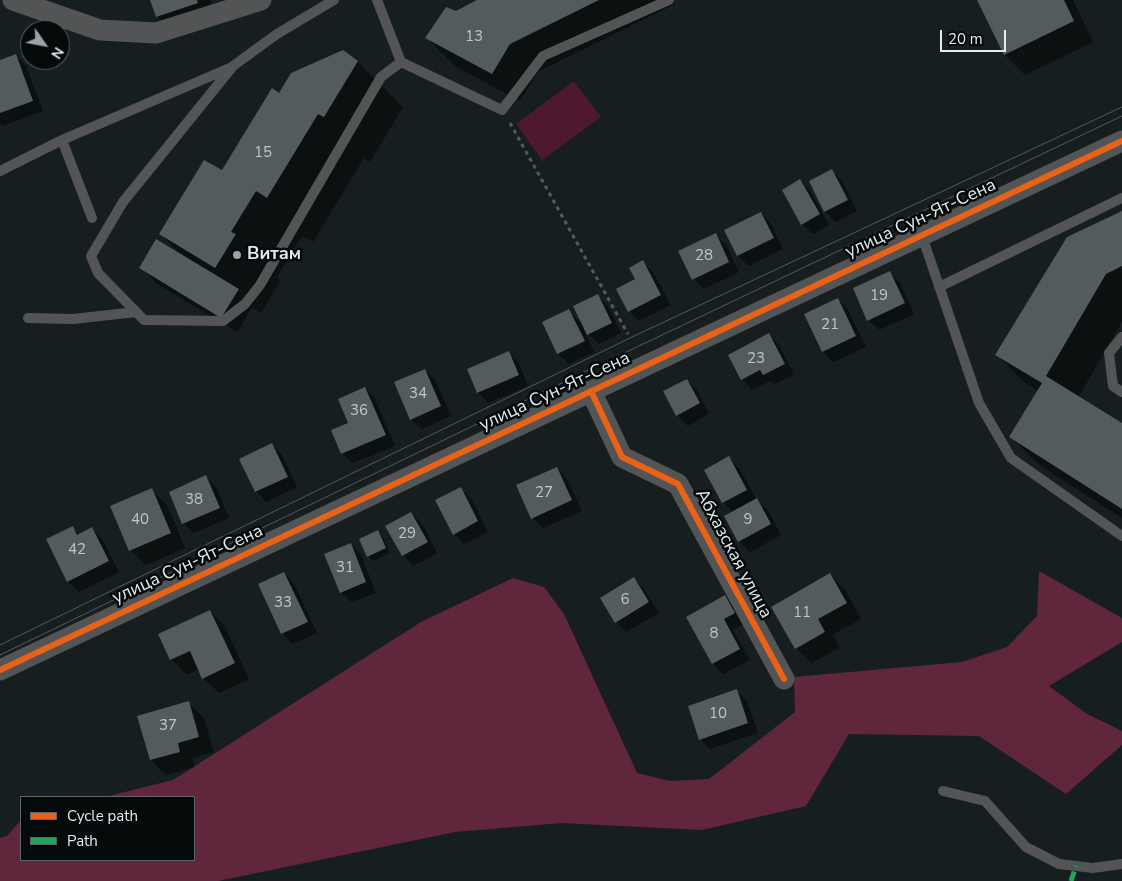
<!DOCTYPE html>
<html>
<head>
<meta charset="utf-8">
<style>
	body { margin:0 }
	#map { position:relative; width:1122px; height:881px; overflow:hidden; background:#161e1f; font-family:"Nunito Sans",sans-serif }
	canvas { display:block }
	.legend { position:absolute; left:20px; top:796px; width:175px; height:65px; box-sizing:border-box; background:#04090a; border:1px solid #5d6465; margin:0; padding:6px 9px; list-style:none; font-size:15px; color:#e2eced }
	.legend li { display:flex; align-items:center; gap:10px; height:25px }
	.legend b { width:25px; border:1px solid #5d6465 }
	.north { position:absolute; left:20px; top:20px; width:50px; height:50px; box-sizing:border-box; background:#04090a; border:1px solid #5d6465; border-radius:50%; rotate:123deg; font-size:14px; font-weight:700; line-height:20px; text-align:center; color:#e2eced }
	.north::after { content:''; display:block; margin:auto; width:18px; height:22px; background:#9ba4a5; clip-path:polygon(50% 0,100% 100%,50% 72%,0 100%) }
	.scale { position:absolute; left:940px; top:30px; width:66px; height:22px; box-sizing:border-box; border:2px solid #e2eced; border-top:0; padding-left:6px; font-size:15px; line-height:18px; white-space:nowrap; color:#e2eced; -webkit-text-stroke:4px #04090a; paint-order:stroke }
</style>
</head>
<body>
<div id="map">
<canvas width="1122" height="881"></canvas>
<ul class="legend">
<li><b style="height:6px;background:#ea6118"></b>Cycle path</li>
<li><b style="height:6px;background:#20a55d"></b>Path</li>
</ul>
<div class="north">N</div>
<div class="scale">20 m</div>
</div>
<script>
const ctx = document.querySelector('canvas').getContext('2d');
ctx.lineJoin = 'round';
function fill(path, color) {
  ctx.fillStyle = color;
  ctx.fill(path, 'evenodd');
}
function toPath(rows) {
  const path = new Path2D();
  for (const r of rows) {
    path.moveTo(r[0], r[1]);
    for (let i = 2; i < r.length; i += 2) path.lineTo(r[i], r[i + 1]);
  }
  return path;
}
function strokePath(path, color, width, dash) {
  ctx.strokeStyle = color;
  ctx.lineWidth = width;
  ctx.lineCap = dash ? 'butt' : 'round';
  ctx.setLineDash(dash || []);
  ctx.stroke(path);
}
function drawText(font, color, halo, rows, align = 'center') {
  ctx.font = font + ' "Nunito Sans",sans-serif';
  ctx.lineWidth = 5;
  ctx.setLineDash([]);
  ctx.textBaseline = 'middle';
  ctx.strokeStyle = halo;
  ctx.fillStyle = color;
  for (const [text, x, y, turn = 0] of rows) {
    ctx.save();
    ctx.translate(x, y);
    ctx.rotate((+turn || 0) * Math.PI / 180);
    ctx.textAlign = isNaN(turn) ? turn : align;
    if (halo) ctx.strokeText(text, 0, 0);
    ctx.fillText(text, 0, 0);
    ctx.restore();
  }
}
const green = toPath([
	[574,81,601,117,542,160,516,124]
]);
const forest = toPath([
	[1039,571,1122,618,1122,642,1049,686,1087,714,1122,731,1122,745,1066,794,979,736,849,734,806,806,702,830,562,823,455,832,218,881,0,881,0,838,7,836,21,820,21,860,194,860,194,797,105,797,173,780,421,622,513,578,544,587,564,614,637,773,670,781,709,779,795,712,794,677,962,662,1007,647,1037,616]
]);
const shadow = toPath([
	[151,0,210,0,218,23,177,37,157,16],
	[480,0,673,0,675,4,538,72,520,101,455,66,427,38,456,12],
	[978,0,1073,0,1093,42,1025,75,1005,55],
	[16,56,26,66,43,111,2,126,0,123,0,61],
	[357,61,403,107,370,162,364,158,313,242,302,236,277,277,280,281,261,313,252,308,237,332,156,283,141,267,181,255,161,234,222,172,279,94],
	[832,171,842,181,857,211,836,222,825,212,810,182],
	[800,181,810,191,829,225,813,234,802,224],
	[761,213,771,224,783,249,749,266,738,256,726,231],
	[1122,213,1122,322,1078,398,1122,425,1122,518,1039,465,1011,437,1039,391,1025,383,997,355],
	[715,234,726,245,739,272,704,289,693,279],
	[643,262,653,272,671,305,639,321,629,311],
	[890,273,900,283,914,314,879,330,868,320],
	[598,296,608,306,621,333,599,344,584,330,594,352,569,364,559,354,544,323,569,311,583,325],
	[838,299,848,310,866,347,833,362,823,352,805,315],
	[769,335,779,345,794,374,774,385,770,381,752,390,742,379],
	[508,352,519,363,528,386,488,403,478,392],
	[425,370,435,380,451,416,422,429,411,419],
	[686,380,697,390,709,414,688,426,677,415,665,391],
	[365,388,375,399,395,446,353,463,342,453,349,424],
	[272,445,282,455,297,487,266,502,256,491],
	[729,458,739,468,757,500,768,510,781,535,750,552,739,541,726,517,734,513,723,502],
	[557,468,567,479,582,511,543,528,532,518],
	[206,477,216,487,229,518,194,533,183,523],
	[460,488,471,498,488,532,464,544,454,534],
	[151,490,167,505,185,548,146,565,130,550],
	[411,513,422,524,437,553,413,566,403,555],
	[72,527,80,535,92,529,102,539,119,572,79,592,68,582,48,540],
	[378,532,383,537,390,553,373,561,368,556],
	[351,545,361,555,376,593,351,602,341,592],
	[284,573,294,584,317,633,293,644,282,633],
	[830,575,845,590,861,619,832,635,840,647,812,663,796,648],
	[634,578,644,589,659,613,626,632,616,622],
	[725,597,735,607,744,624,733,630,750,660,723,674,713,664,688,617],
	[210,611,225,627,249,679,219,693,203,678,199,669,187,675,171,659,160,634],
	[737,691,747,701,758,733,710,749,700,739],
	[188,703,204,718,214,752,192,758,195,767,166,775,151,760]
]);
const building = toPath([
	[150,0,197,0,198,3,156,17],
	[477,0,599,0,510,44,492,74,425,38,446,7,456,11],
	[977,0,1064,0,1074,21,1004,55],
	[343,50,358,61,324,117,318,114,267,198,256,191,231,232,236,234,215,268,159,234,204,160,222,170,272,88,279,93,291,73],
	[16,54,33,101,0,113,0,60],
	[832,169,848,200,824,212,809,181],
	[800,179,820,214,801,225,782,190],
	[1122,211,1122,266,1106,274,1046,376,1122,423,1122,509,1009,437,1042,383,995,355,1067,237],
	[761,212,774,238,737,256,724,230],
	[716,233,729,262,692,280,678,251],
	[156,239,239,289,221,318,139,268],
	[643,260,661,295,628,312,616,289,635,279,629,268],
	[890,271,905,303,867,321,853,288],
	[598,294,612,323,587,335,573,306],
	[838,298,856,336,822,352,804,314],
	[569,309,585,341,557,354,542,322],
	[769,333,785,364,763,375,760,370,741,380,728,355],
	[509,351,519,375,477,393,467,369],
	[425,369,441,406,410,420,394,382],
	[687,379,700,403,676,416,663,391],
	[365,387,386,435,341,454,331,430,348,423,338,399],
	[272,443,288,477,255,492,239,459],
	[729,456,747,490,722,503,704,470],
	[557,467,572,500,531,519,516,485],
	[206,475,220,508,182,524,169,492],
	[461,487,478,521,453,535,435,500],
	[152,488,171,533,129,551,110,506],
	[757,498,771,524,738,542,724,516],
	[411,512,428,542,402,556,385,526],
	[73,526,77,535,92,527,109,561,67,582,46,539],
	[378,530,386,548,367,557,359,539],
	[351,543,366,582,340,593,324,554],
	[284,572,308,622,281,634,258,584],
	[830,573,847,603,818,619,825,632,795,649,771,607],
	[634,577,649,602,615,623,600,598],
	[725,595,735,613,724,619,740,649,712,664,686,617],
	[210,610,235,663,202,679,190,651,170,660,158,634],
	[737,689,748,723,699,740,688,706],
	[189,701,199,737,178,743,180,752,150,760,137,716]
]);
const path = toPath([
	[510,123,628,334]
]);
const lane = toPath([
	[334,0,277,34,233,66,123,202,91,256,98,273,144,320,223,321,245,304,260,285,381,77,401,62],
	[377,0,401,62,502,110,543,56,669,0],
	[62,140,92,218],
	[0,171,62,140,232,67],
	[922,236,979,403,1011,458,1122,536],
	[939,287,1122,198],
	[28,318,73,319,136,312],
	[1122,337,1109,353,1113,386,1122,392],
	[943,791,985,801,1026,847,1059,864,1093,868,1122,864]
]);
const street = toPath([
	[13,0,100,30,156,33,261,0],
	[591,391,622,457,678,484,784,679],
	[0,670,1122,141]
]);
const tram = toPath([
	[0,645,630,338,1122,107],
	[0,655,576,376,1122,116]
]);
const quiet = toPath([
	[1071,881,1076,866]
]);
const cycleway = toPath([
	[591,391,622,457,678,484,784,679],
	[0,670,1122,141]
]);
const markers = [
	[237,255,5,"#9ba4a5"]
];
const numberNames = [
	["13",474,37],
	["15",263,153],
	["28",704,256],
	["19",879,296],
	["21",830,325],
	["23",756,359],
	["34",418,394],
	["36",359,411],
	["27",544,493],
	["38",194,500],
	["40",140,520],
	["9",748,520],
	["29",407,534],
	["42",77,550],
	["31",345,568],
	["6",625,600],
	["33",283,603],
	["11",802,613],
	["8",714,634],
	["10",718,714],
	["37",168,726]
];
const streetNames = [
	["улица Сун-Ят-Сена",921,219,-25],
	["улица Сун-Ят-Сена",555,392,-25],
	["Абхазская улица",733,554,62],
	["улица Сун-Ят-Сена",188,565,-25]
];
const poiNames = [
	["Витам",247,255]
];
fill(green, '#4e192e');
fill(forest, '#60273c');
fill(shadow, '#0007');
fill(building, '#545b5c');
strokePath(path, '#575a5a', 3, [4, 4]);
strokePath(lane, '#535455', 10);
strokePath(street, '#535455', 21);
strokePath(tram, '#565a5a', 1);
strokePath(quiet, '#20a55d', 5, [10, 5]);
strokePath(cycleway, '#ea6118', 6);
for (const [x, y, r, color] of markers) {
  const dot = new Path2D();
  dot.arc(x, y, r, 0, 2 * Math.PI);
  ctx.fillStyle = color;
  ctx.fill(dot);
  strokePath(dot, '#04090a', 2);
}
drawText('15px', '#bec8c9', null, numberNames);
drawText('18px', '#e2eced', '#04090a', streetNames);
drawText('bold 18px', '#e2eced', '#04090a', poiNames, 'left');
</script>
</body>
</html>
